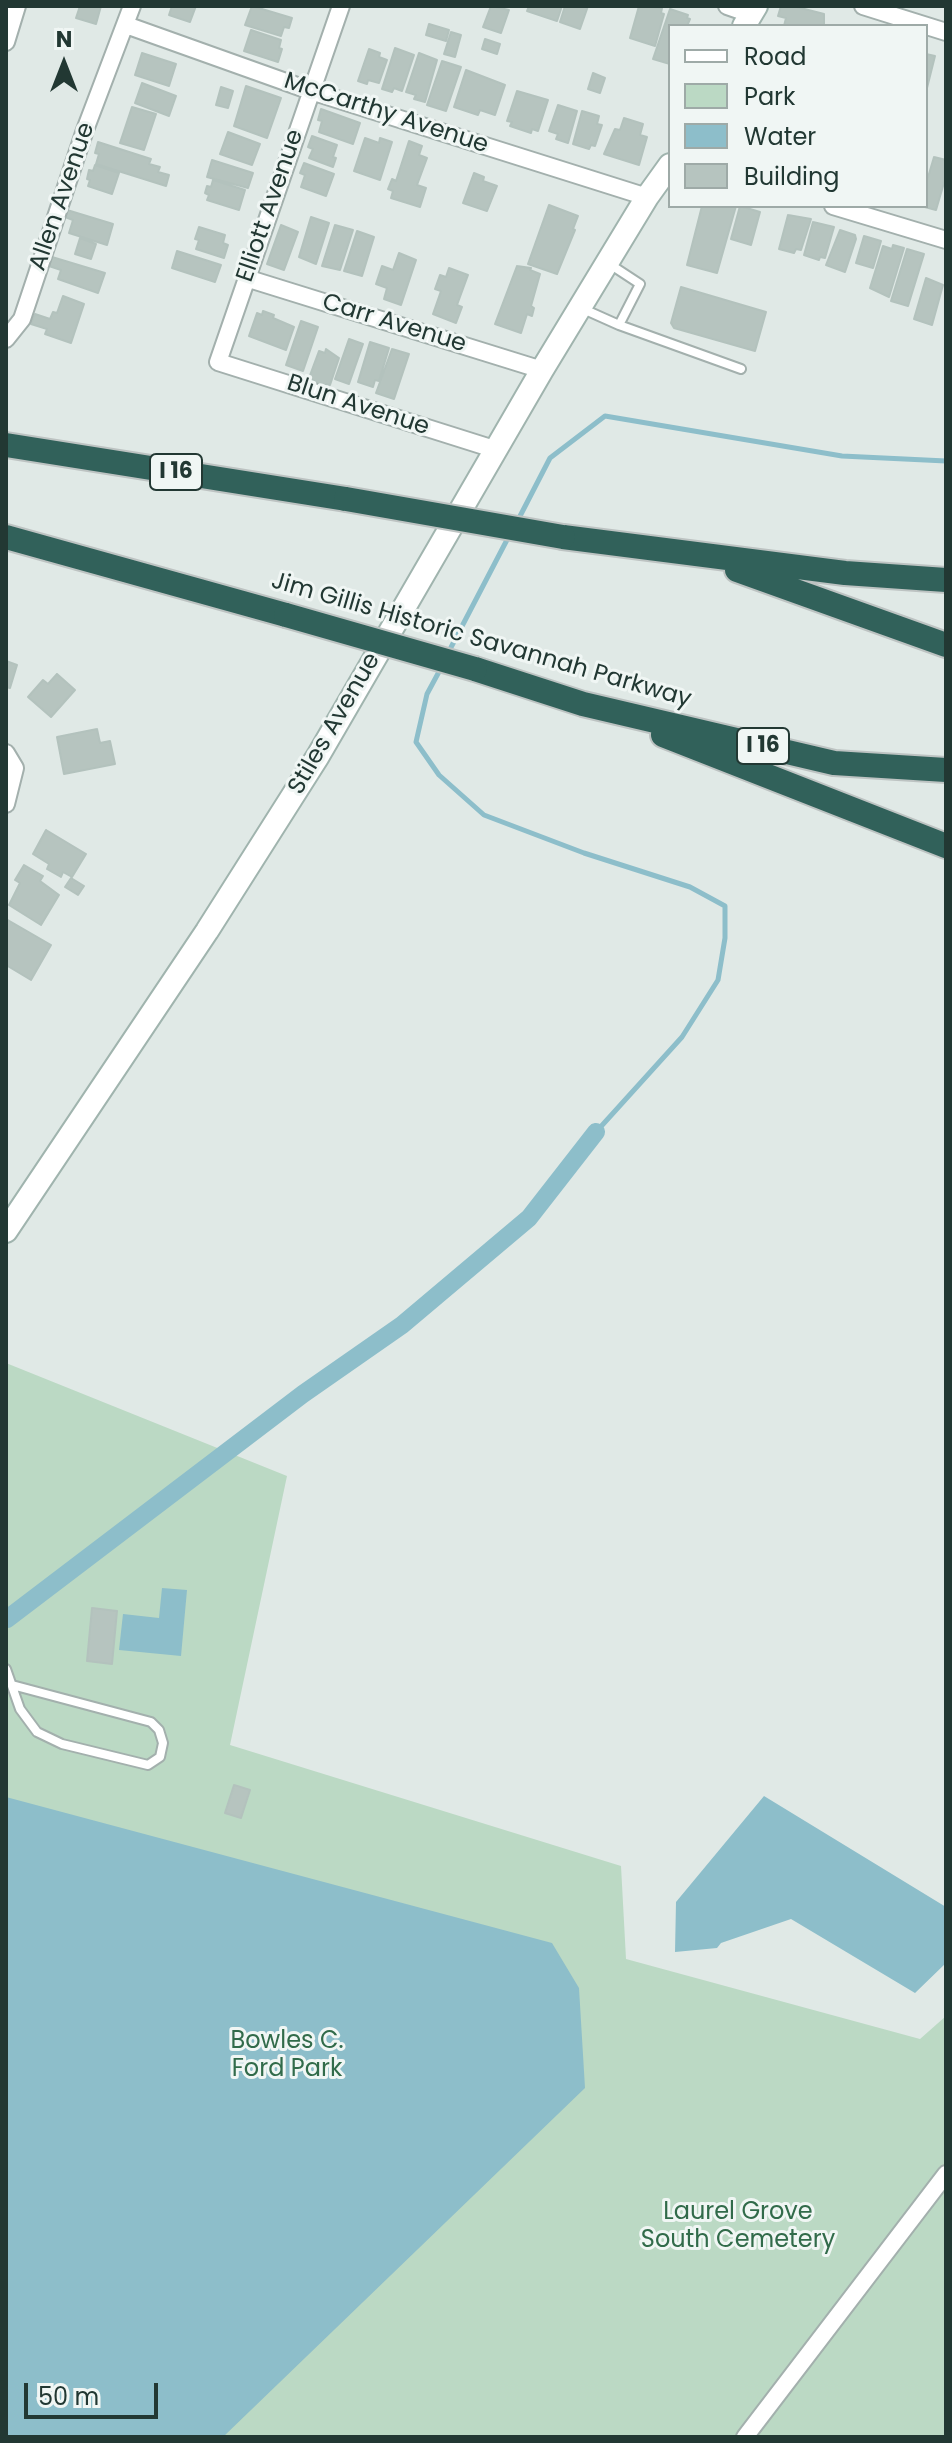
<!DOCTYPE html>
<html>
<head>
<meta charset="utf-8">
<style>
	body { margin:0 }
	#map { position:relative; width:952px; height:2443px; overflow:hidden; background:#e0e9e6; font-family:Poppins,sans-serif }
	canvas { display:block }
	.frame { position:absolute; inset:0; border:8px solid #223833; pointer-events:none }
	.legend { position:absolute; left:668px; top:24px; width:260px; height:184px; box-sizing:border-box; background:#f0f6f4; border:2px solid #9eaaa7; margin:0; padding:10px 14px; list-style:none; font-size:24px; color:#223833 }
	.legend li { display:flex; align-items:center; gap:16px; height:40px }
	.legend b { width:40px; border:2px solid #9eaaa7 }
	.north { position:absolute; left:24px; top:24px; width:80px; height:80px; -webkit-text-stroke:6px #f0f6f4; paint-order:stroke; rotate:0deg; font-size:22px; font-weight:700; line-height:32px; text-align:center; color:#223833 }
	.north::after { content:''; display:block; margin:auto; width:28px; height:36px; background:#223833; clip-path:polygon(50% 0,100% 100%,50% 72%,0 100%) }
	.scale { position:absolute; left:24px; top:2383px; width:134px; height:36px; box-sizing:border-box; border:4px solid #223833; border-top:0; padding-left:10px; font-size:24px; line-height:28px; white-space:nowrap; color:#223833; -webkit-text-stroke:6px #f0f6f4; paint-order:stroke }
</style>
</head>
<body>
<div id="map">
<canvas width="952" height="2443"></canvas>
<div class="frame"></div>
<ul class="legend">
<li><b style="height:10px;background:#fff"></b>Road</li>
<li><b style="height:22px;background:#bbd9c4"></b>Park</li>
<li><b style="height:22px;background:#8dbeca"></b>Water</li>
<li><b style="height:22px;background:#b6c4bf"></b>Building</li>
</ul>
<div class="north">N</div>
<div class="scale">50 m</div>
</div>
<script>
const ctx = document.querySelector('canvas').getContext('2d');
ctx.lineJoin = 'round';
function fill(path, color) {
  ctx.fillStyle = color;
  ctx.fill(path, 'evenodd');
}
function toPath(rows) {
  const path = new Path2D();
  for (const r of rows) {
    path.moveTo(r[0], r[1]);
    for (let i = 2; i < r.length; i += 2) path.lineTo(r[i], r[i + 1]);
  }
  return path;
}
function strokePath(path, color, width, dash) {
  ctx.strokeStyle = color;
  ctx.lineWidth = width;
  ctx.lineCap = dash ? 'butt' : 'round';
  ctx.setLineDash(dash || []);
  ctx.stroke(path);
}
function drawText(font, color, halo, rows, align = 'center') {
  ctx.font = font + ' Poppins,sans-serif';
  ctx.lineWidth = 6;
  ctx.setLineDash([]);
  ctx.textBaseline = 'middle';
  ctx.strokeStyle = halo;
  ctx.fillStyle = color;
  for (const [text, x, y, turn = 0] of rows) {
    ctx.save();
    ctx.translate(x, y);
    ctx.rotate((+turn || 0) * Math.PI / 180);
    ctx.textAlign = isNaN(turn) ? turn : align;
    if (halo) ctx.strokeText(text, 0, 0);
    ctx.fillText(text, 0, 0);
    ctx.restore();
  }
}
const green = toPath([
	[6,1363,287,1476,230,1745,621,1866,626,1959,920,2039,946,2016,946,2437,6,2437]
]);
const water = toPath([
	[162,1588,187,1590,181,1656,119,1650,123,1614,159,1618],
	[764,1796,946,1907,946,1963,915,1993,791,1919,721,1943,717,1948,675,1952,676,1902],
	[6,1797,552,1943,579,1988,585,2088,223,2437,6,2437]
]);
const stream = toPath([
	[518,520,550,458,605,416,842,456,946,461],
	[447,655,509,536],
	[441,668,427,694,416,742,439,775,484,815,584,853,690,887,725,906,725,938,718,980,682,1037,596,1132]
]);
const canal = toPath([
	[7,1619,303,1394,402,1325,529,1218,596,1132]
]);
const building = toPath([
	[80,6,101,6,96,24,76,18,80,6],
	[172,6,196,6,190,22,169,15,172,6],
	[252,6,292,18,289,28,284,27,281,36,245,25,252,6],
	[491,6,509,10,501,33,483,27,491,6],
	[529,6,562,6,557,21,527,11,529,6],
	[565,6,588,6,580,29,560,22,565,6],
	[639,6,662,8,661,13,664,14,655,46,630,38,639,6],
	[781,6,793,6,824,14,824,26,784,26,786,18,778,16,781,6],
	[670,9,688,15,687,18,690,19,687,26,670,26,670,64,653,59,670,9],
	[429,24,449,30,446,41,426,35,429,24],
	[251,30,281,40,279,48,282,49,278,62,244,51,251,30],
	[451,32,461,35,455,57,444,54,451,32],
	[485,39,500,44,497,54,482,49,485,39],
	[395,48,414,55,402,91,394,88,392,92,382,89,395,48],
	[369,49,380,53,379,57,387,60,379,83,368,80,367,84,358,81,369,49],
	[142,53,176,64,169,86,135,75,142,53],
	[419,53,437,60,425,102,414,99,416,95,406,92,419,53],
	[926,54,935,56,926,92,926,54],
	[442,61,461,67,446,111,427,105,442,61],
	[466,70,505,85,495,115,480,110,478,115,454,107,466,70],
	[593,73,605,78,600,93,588,89,593,73],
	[142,83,176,96,169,116,135,103,142,83],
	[246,86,281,98,267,138,234,126,246,86],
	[221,87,233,91,228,108,216,105,221,87],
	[517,91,548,100,538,131,532,129,531,133,510,126,512,122,507,121,517,91],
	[558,105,577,111,568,143,556,139,558,134,549,131,558,105],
	[132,107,156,114,144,150,120,143,132,107],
	[321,109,360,123,353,144,319,132,322,121,318,120,321,109],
	[582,111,599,116,597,124,602,125,595,146,591,145,589,149,573,144,582,111],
	[624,118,643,124,640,135,647,137,639,165,604,154,615,129,620,130,624,118],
	[228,132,260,144,252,165,220,154,228,132],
	[312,136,337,145,333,157,336,158,333,167,309,158,313,149,308,147,312,136],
	[365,138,379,143,380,138,392,142,380,180,354,171,365,138],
	[409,141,422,146,419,155,427,158,417,185,426,188,420,207,391,198,393,191,388,189,392,179,396,181,409,141],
	[98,142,151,159,149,164,160,167,158,172,169,175,166,186,96,164,99,154,95,153,98,142],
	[934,157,946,160,946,176,936,210,921,206,926,206,926,184,934,157],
	[212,160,253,173,248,188,207,177,212,160],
	[304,163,334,174,326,196,301,187,305,175,300,173,304,163],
	[95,165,119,173,112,194,88,186,90,180,87,179,89,170,93,171,95,165],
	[474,173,484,177,483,181,497,186,487,211,463,203,474,173],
	[213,180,245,190,239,210,207,200,209,195,205,193,207,186,211,187,213,180],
	[549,205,578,216,573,229,575,230,557,274,528,264,549,205],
	[702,206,736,206,717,273,687,265,702,206],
	[740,206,760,212,751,245,731,239,740,206],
	[67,210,113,224,107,245,69,233,73,220,65,217,67,210],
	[788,215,811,219,801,250,796,249,794,253,779,249,788,215],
	[311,217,329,223,316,264,299,257,311,217],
	[813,222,834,227,825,258,820,257,819,260,804,255,813,222],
	[281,225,298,232,284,270,267,264,281,225],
	[335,225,353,230,340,270,322,266,335,225],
	[199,227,225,235,223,243,228,245,224,258,196,249,199,240,195,239,199,227],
	[840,230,855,235,856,239,845,272,826,265,840,230],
	[357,231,374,237,362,276,344,271,357,231],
	[864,236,881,241,873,268,856,263,864,236],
	[80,238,96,244,91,259,75,254,80,238],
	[893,245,904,248,889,297,870,288,883,246,892,249,893,245],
	[907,249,924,254,908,306,891,301,907,249],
	[177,251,221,265,215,282,172,268,177,251],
	[399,253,416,260,401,305,384,299,387,288,376,284,382,266,393,270,399,253],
	[52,257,105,273,98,293,58,279,61,270,49,266,52,257],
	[517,266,531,268,530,270,540,274,531,306,534,308,532,316,527,314,521,333,495,324,517,266],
	[449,268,468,275,457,305,462,307,456,323,433,314,441,291,435,289,440,275,446,277,449,268],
	[926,278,943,285,932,325,914,319,926,278],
	[681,287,766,312,755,351,674,328,671,323,681,287],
	[63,296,84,304,71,343,45,334,47,329,31,324,35,314,50,319,53,312,57,313,63,296],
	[263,311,274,315,273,318,294,327,286,350,249,336,257,313,262,315,263,311],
	[301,321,318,327,303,371,286,365,301,321],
	[349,339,363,344,349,384,335,379,349,339],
	[370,342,389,348,379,381,375,380,373,387,358,382,370,342],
	[326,349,339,358,330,385,326,384,325,387,309,378,319,351,325,353,326,349],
	[392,349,409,354,394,399,376,393,392,349],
	[6,661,17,665,10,688,6,687,6,661],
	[57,674,75,690,51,717,28,697,43,680,48,684,57,674],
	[97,729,100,743,110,741,115,764,64,774,57,737,97,729],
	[46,830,86,854,72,877,63,872,61,877,47,869,49,864,33,854,46,830],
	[24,865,43,876,40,881,59,895,41,925,9,905,20,883,15,880,24,865],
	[71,878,84,886,78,895,65,887,71,878],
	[6,919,51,945,31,980,6,965,6,919],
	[92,1608,117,1611,112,1664,87,1661,92,1608],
	[234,1785,250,1790,241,1818,225,1813,234,1785]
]);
const lane = toPath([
	[581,308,619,325,640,284,608,263],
	[619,325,741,369],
	[6,1669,20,1709,37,1732,62,1744,148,1765,160,1757,163,1743,159,1730,151,1722,12,1685]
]);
const street = toPath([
	[341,6,218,362,497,450],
	[727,6,750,14],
	[863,6,946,32],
	[126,25,311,91,647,197],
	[6,42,17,6],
	[833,206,946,240],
	[246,278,542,370],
	[6,339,22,319,85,130,132,6],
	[6,753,15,768,6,804],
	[745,2437,946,2174]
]);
const secondary = toPath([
	[744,26,756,6],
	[6,1231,207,931,318,756,542,370,647,197,670,165]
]);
const highway = toPath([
	[6,445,346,499],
	[6,537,286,615],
	[563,537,845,573,946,580],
	[737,570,946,645],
	[475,669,583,704,834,763,946,770],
	[663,735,946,846]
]);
const highwayBridge = toPath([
	[346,499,563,537],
	[286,615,475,669]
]);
const shields = [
	[176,472,52],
	[763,746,52]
];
const shieldNames = [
	["I 16",176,472],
	["I 16",763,746]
];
const streetNames = [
	["McCarthy Avenue",386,114,18],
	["Allen Avenue",63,197,-71],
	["Elliott Avenue",271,206,-71],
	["Carr Avenue",394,324,17],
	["Blun Avenue",358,406,18],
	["Jim Gillis Historic Savannah Parkway",481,641,16],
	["Stiles Avenue",335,724,-60]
];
const parkNames = [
	["Bowles C.",287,2042],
	["Ford Park",287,2070],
	["Laurel Grove",738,2213],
	["South Cemetery",738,2241]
];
fill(green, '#bbd9c4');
fill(water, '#8dbeca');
strokePath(stream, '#8dbeca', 5);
strokePath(canal, '#8dbeca', 18);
fill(building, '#b6c4bf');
strokePath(building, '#b3c2bd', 2);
strokePath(lane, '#a3b0ad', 12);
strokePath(street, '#a3b0ad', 20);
strokePath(secondary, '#a0b4ae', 26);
strokePath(highway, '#bdc3c2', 28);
strokePath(lane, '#fff', 8);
strokePath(street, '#fff', 16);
strokePath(secondary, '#fff', 22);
strokePath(highway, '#31615a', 24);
strokePath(highwayBridge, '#bdc3c2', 28, []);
strokePath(highwayBridge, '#31615a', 24);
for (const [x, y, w] of shields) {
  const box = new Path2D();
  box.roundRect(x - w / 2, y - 18, w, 36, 6);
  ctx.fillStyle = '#f0f6f4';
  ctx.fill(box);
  strokePath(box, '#223833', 2);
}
drawText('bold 22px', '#223833', null, shieldNames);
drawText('24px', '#223833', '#f0f6f4', streetNames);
drawText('24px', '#316b4a', '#f0f6f4', parkNames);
</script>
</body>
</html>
